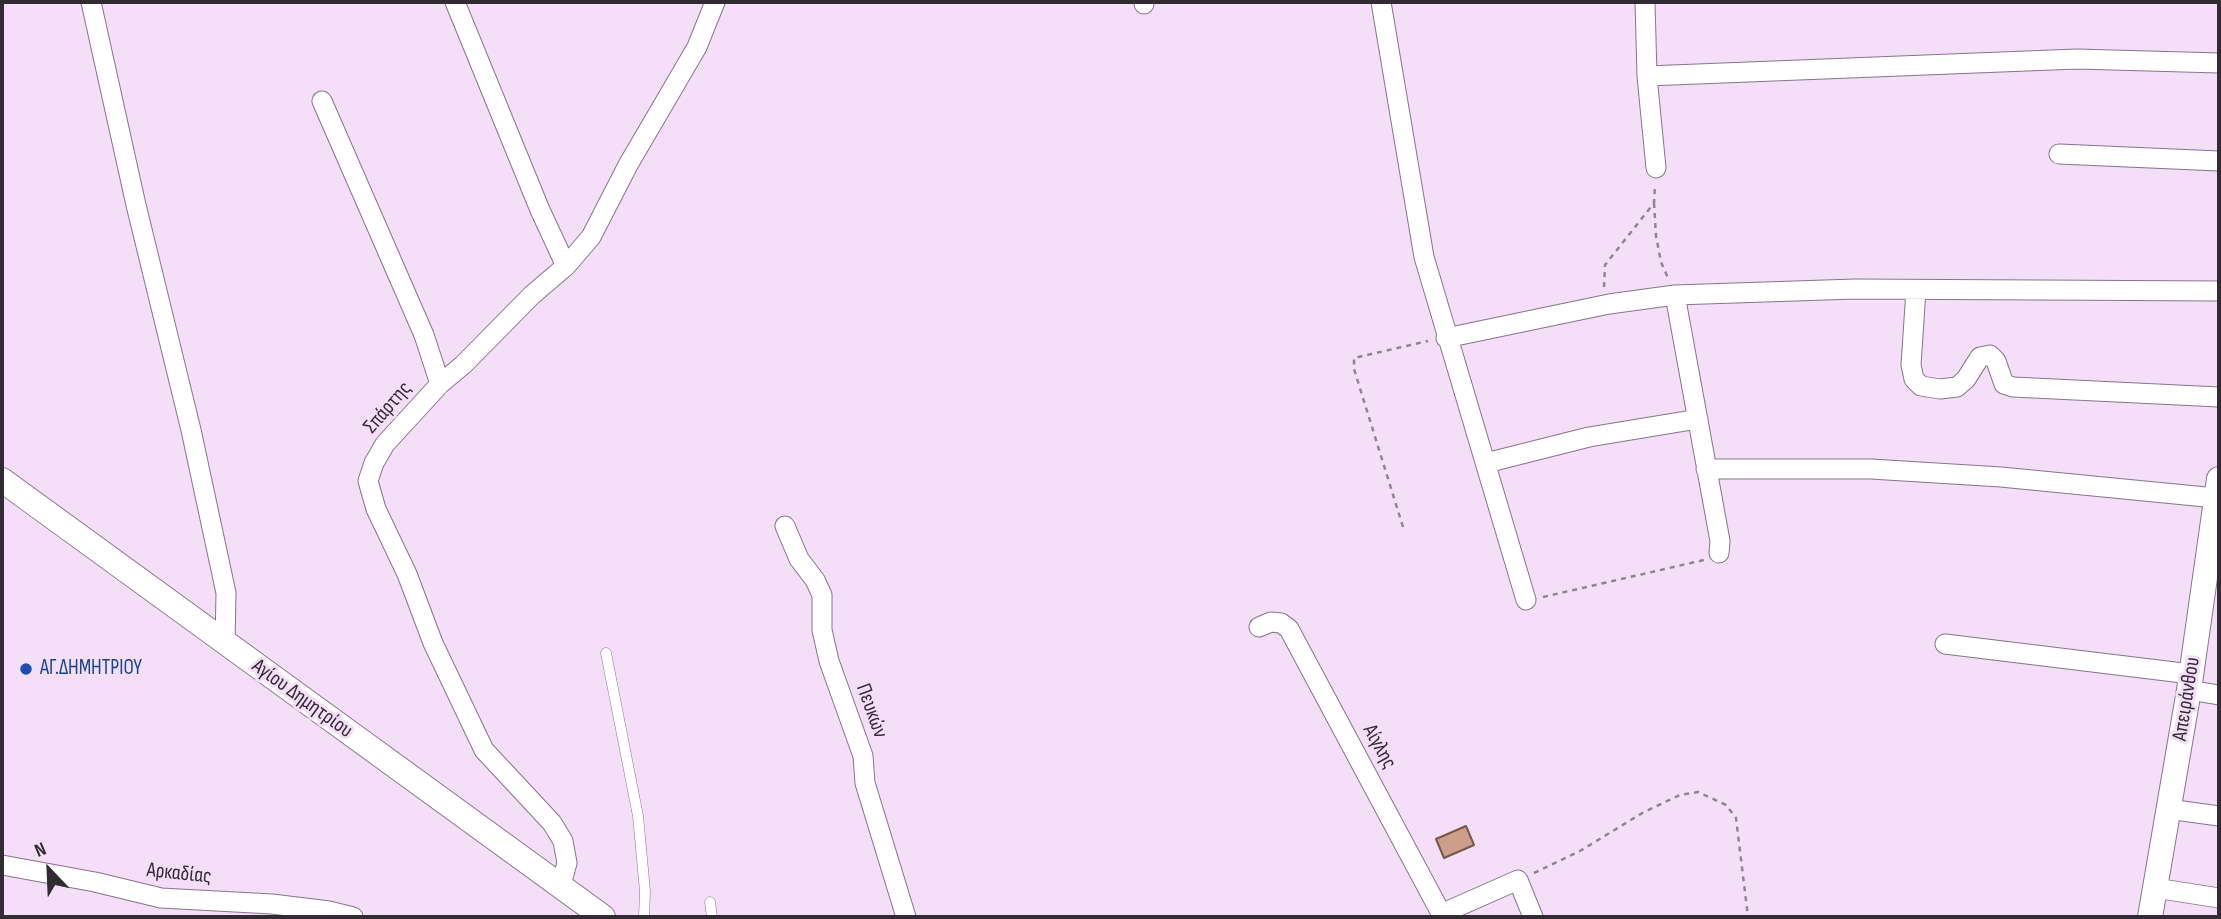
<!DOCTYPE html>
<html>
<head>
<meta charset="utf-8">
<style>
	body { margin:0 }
	#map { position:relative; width:2221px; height:919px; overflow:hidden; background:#f4def8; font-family:"Sofia Sans Condensed",sans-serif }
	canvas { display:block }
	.frame { position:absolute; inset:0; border:4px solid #332b34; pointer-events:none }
	.north { position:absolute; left:14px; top:835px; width:70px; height:70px; -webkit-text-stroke:5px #f4def8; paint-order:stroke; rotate:337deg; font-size:19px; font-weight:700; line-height:28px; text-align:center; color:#332b34 }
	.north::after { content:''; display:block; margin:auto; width:24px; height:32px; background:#332b34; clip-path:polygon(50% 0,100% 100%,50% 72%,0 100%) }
</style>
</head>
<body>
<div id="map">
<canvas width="2221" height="919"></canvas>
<div class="frame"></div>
<div class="north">N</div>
</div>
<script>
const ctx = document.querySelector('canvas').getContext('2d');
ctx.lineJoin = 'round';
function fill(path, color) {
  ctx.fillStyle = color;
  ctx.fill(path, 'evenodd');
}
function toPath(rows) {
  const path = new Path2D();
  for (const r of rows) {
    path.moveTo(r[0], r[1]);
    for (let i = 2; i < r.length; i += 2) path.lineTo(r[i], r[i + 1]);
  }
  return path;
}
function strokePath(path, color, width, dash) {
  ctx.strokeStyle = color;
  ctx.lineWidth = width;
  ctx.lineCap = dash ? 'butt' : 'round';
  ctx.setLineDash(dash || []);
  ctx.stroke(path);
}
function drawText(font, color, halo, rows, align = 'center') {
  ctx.font = font + ' "Sofia Sans Condensed",sans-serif';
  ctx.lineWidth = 6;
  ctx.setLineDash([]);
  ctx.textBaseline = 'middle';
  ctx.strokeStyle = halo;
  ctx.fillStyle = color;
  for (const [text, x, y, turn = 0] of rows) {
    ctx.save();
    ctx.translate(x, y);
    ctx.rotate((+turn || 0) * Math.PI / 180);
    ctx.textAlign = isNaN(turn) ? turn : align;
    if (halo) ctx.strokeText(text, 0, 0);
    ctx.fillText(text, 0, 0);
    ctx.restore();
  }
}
const building = toPath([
	[1466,826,1474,845,1444,858,1436,839,1466,826]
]);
const path = toPath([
	[1654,203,1656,236,1661,262,1668,278],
	[1604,287,1605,265,1654,203,1655,185],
	[1403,527,1354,369,1354,358,1428,341],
	[1543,597,1704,560],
	[1534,873,1580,851,1644,812,1680,795,1698,792,1726,805,1736,818,1748,917]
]);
const service = toPath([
	[606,653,638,816,645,891,644,917],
	[710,902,712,917]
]);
const minor = toPath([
	[91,2,136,205,191,430,226,593,225,644],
	[455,2,540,210,566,266],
	[1144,2,1144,4],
	[1381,2,1424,257,1526,600],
	[1645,2,1647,76,1656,168],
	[1647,76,2077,59,2219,63],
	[322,101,424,335,440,384],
	[2059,154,2219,161],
	[1916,290,1911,365,1914,379,1921,386,1940,389,1957,387,1966,379,1980,357,1990,355,1996,361,2004,384,2013,387,2219,397],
	[1675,295,1720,541,1719,553],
	[1446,338,1609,304,1675,295,1855,289,2219,291],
	[1486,463,1589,437,1698,419],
	[1706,469,1871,469,2001,477,2216,498],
	[785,526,799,559,815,580,822,595,822,630,829,661,863,756,865,783,906,917],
	[1259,627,1271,622,1281,623,1289,629,1443,917],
	[1945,644,2191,674],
	[2189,690,2219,695],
	[2168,809,2219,816],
	[2,865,95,882,161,898,272,904,329,911,353,917],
	[561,885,567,863,563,841,552,823,484,750,433,643,407,574,376,509,368,481,374,463,385,444,440,384,463,365,532,295,566,266,591,237,628,165,697,47,715,2],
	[2155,888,2219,898],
	[1441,914,1518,880,1533,917]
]);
const tertiary = toPath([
	[2,480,603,917],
	[2150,917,2189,690,2219,479]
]);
const markers = [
	[26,669,7,"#1a4fb4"]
];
const streetNames = [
	["Σπάρτης",388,408,-49],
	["Αγίου Δημητρίου",302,699,36],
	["Απειράνθου",2187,699,-81],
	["Πευκών",871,711,70],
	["Αίγλης",1379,747,61],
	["Αρκαδίας",179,874,6]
];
const transitNames = [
	["ΑΓ.ΔΗΜΗΤΡΙΟΥ",40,669]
];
fill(building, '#cd9e8a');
strokePath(building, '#75584c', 2);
strokePath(service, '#87748b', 11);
strokePath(minor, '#87748b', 21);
strokePath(tertiary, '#87748b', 26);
strokePath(path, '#928394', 2.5, [5, 5]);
strokePath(service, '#fff', 10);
strokePath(minor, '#fff', 19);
strokePath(tertiary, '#fff', 24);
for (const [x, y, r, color] of markers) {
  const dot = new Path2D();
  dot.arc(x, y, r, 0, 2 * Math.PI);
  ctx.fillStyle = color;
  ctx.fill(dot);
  strokePath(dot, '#f4def8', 2.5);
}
drawText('21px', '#332b34', '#f4def8', streetNames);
drawText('21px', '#164399', '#f4def8', transitNames, 'left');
</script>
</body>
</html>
